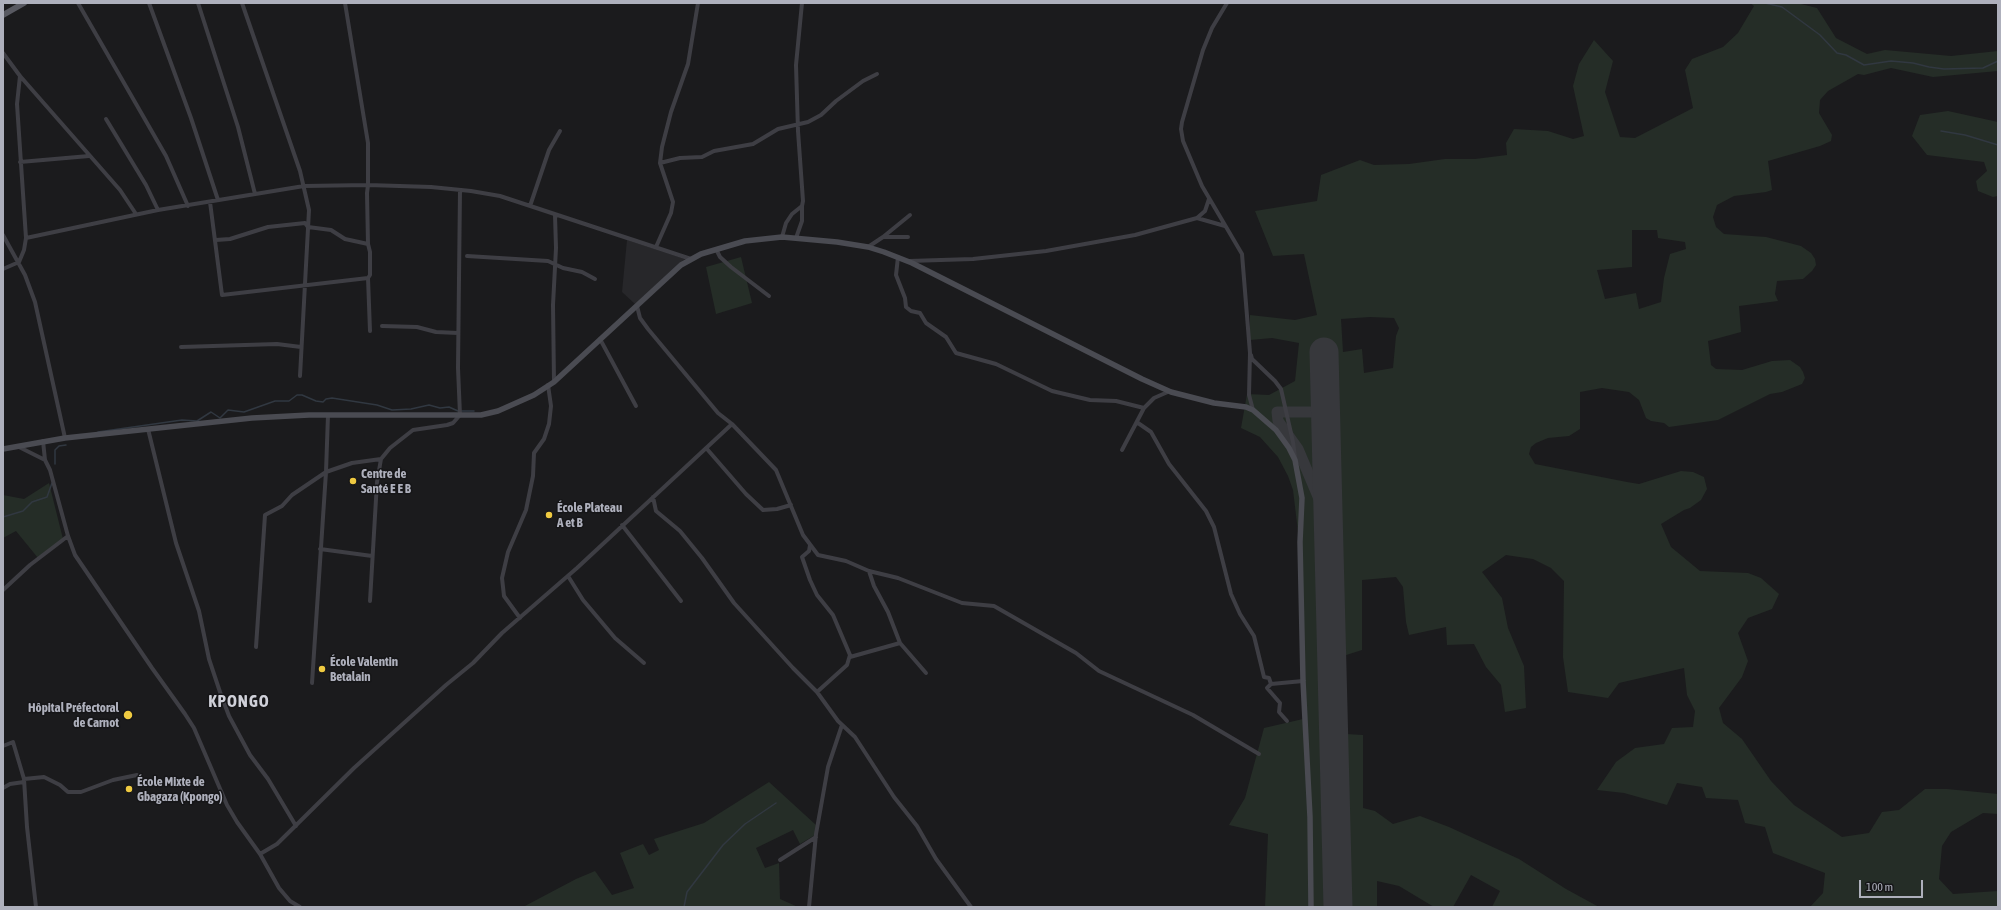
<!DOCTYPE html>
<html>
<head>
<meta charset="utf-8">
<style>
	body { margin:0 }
	#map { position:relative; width:2001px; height:910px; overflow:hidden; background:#1b1b1d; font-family:"Asap Condensed",sans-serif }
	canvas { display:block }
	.frame { position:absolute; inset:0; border:4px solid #aeb0bc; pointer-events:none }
	.scale { position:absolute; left:1859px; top:880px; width:64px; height:18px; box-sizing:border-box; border:2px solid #aeb0bc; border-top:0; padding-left:5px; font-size:12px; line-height:14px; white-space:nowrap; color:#aeb0bc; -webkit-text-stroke:3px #161618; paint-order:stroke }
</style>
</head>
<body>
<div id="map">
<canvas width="2001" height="910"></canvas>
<div class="frame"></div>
<div class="scale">100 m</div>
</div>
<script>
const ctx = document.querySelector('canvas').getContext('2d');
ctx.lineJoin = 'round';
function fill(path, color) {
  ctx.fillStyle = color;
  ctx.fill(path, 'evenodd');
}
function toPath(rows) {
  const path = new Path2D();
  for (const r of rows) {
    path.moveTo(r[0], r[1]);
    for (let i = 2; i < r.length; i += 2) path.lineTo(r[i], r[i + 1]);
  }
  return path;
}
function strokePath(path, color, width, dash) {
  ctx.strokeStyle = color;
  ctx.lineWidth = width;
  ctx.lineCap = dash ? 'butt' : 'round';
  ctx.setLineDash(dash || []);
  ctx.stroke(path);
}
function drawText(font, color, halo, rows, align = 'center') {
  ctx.font = font + ' "Asap Condensed",sans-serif';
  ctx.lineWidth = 3;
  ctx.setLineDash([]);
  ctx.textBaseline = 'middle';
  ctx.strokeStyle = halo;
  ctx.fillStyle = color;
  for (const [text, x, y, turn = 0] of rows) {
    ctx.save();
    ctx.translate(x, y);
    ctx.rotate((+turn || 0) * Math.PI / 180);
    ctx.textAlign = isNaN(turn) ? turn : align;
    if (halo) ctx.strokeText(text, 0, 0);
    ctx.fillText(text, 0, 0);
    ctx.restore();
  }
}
const built = toPath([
	[627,240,685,259,635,304,622,292]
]);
const green = toPath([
	[1750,3,1797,3,1817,8,1836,38,1867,54,1885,50,1951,56,1998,51,1998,71,1933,77,1891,68,1864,75,1858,74,1828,91,1820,100,1819,113,1832,135,1831,141,1820,146,1768,161,1772,190,1766,192,1734,196,1717,205,1713,217,1716,227,1724,234,1766,237,1801,246,1811,253,1815,259,1816,265,1812,271,1803,279,1777,281,1775,294,1778,301,1739,306,1741,332,1708,341,1711,365,1716,369,1742,370,1772,361,1790,360,1800,367,1803,372,1805,378,1802,384,1782,392,1770,394,1718,420,1669,427,1664,423,1651,421,1646,418,1639,400,1629,392,1602,388,1580,392,1580,429,1569,436,1548,438,1536,443,1531,447,1529,454,1535,464,1627,482,1639,484,1681,471,1693,472,1704,477,1707,489,1701,500,1690,508,1684,510,1661,524,1671,547,1700,571,1748,573,1761,578,1779,594,1772,609,1748,618,1738,633,1748,661,1742,677,1719,708,1723,723,1742,739,1771,781,1794,805,1842,837,1869,833,1882,812,1899,810,1925,789,1947,789,1998,794,1998,814,1983,813,1951,832,1942,846,1939,879,1953,894,1998,891,1998,907,1810,907,1823,893,1825,873,1773,853,1765,827,1745,823,1738,800,1706,798,1702,787,1677,783,1667,805,1624,793,1597,790,1616,762,1635,748,1664,744,1672,728,1693,727,1695,711,1687,695,1684,668,1619,683,1608,698,1568,692,1563,657,1564,581,1551,568,1533,559,1506,555,1482,572,1502,598,1508,628,1524,666,1526,708,1505,712,1501,685,1486,667,1474,644,1447,645,1446,627,1409,635,1406,622,1403,587,1396,577,1362,580,1362,650,1340,657,1346,734,1363,735,1363,808,1375,811,1393,824,1420,816,1449,827,1519,859,1566,889,1599,907,1492,907,1500,891,1471,875,1453,907,1434,907,1399,886,1377,881,1377,907,1265,907,1268,834,1229,825,1245,798,1264,728,1303,719,1299,540,1293,490,1288,476,1278,457,1260,437,1241,428,1247,394,1269,395,1295,381,1299,343,1272,338,1250,340,1250,315,1295,320,1317,315,1304,254,1273,256,1255,211,1317,201,1321,175,1360,160,1374,165,1409,164,1445,159,1475,159,1507,155,1506,143,1514,129,1548,131,1573,139,1584,136,1573,86,1579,64,1594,40,1613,61,1605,92,1620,137,1635,138,1693,108,1685,70,1692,59,1723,47,1738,33,1754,6],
	[1632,230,1657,230,1658,238,1685,242,1686,249,1670,254,1664,278,1661,302,1639,309,1636,293,1605,299,1597,270,1632,267],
	[1370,317,1394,318,1399,328,1396,336,1393,368,1364,373,1362,349,1343,352,1341,319],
	[1948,111,1998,122,1998,196,1993,197,1978,191,1976,181,1987,171,1984,162,1927,155,1912,136,1920,115],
	[741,257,752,303,716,314,706,267],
	[49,483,63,539,38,558,16,531,3,538,3,495,24,499],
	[769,782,816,825,815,835,800,844,793,830,756,848,765,868,779,863,780,899,798,907,523,907,576,879,595,871,612,895,634,888,620,853,643,844,649,855,659,850,654,839,704,823]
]);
const stream = toPath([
	[1765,3,1782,7,1820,35,1837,53,1846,55,1864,65,1891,61,1913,63,1929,67,1944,69,1983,68,1998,61],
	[1941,131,1965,135,1998,145],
	[98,432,182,420,197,421,211,412,220,418,228,410,244,412,275,401,289,401,297,395,302,395,316,401,323,402,326,399,332,398,377,405,392,410,411,409,429,405,440,408,449,407,458,411,474,411],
	[55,464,55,450,59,446,66,445],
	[3,517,23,511,32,502,47,497,52,483],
	[684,907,687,892,723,845,745,824,776,803]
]);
const taxiway = toPath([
	[1326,412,1277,412,1278,421,1298,449,1328,520]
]);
const runway = toPath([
	[1324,352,1338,907]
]);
const minor = toPath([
	[78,3,166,156,188,206],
	[149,3,191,118,218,200],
	[198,3,238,127,255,194],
	[242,3,300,171,309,210,300,376],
	[1227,3,1212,28,1203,50,1182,122,1181,129,1183,141,1202,186,1242,254,1250,353,1249,395,1253,410],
	[3,53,20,76,120,190,136,214],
	[106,119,146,185,158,210],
	[20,162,89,156],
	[660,163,680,158,702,157,714,151,753,144,778,129,808,122,821,115,836,101,863,81,877,74],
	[210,202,222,295,368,278,370,275,370,252,368,244,367,193,368,185,368,143,345,3],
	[530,206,549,150,560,131],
	[1197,218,1225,226],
	[3,235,25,275,35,302,65,438],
	[782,237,786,223,792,214,802,206,803,201,798,131,796,65,802,3],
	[908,237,883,237,910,215],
	[26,238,158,210,304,186,368,185,431,187,471,191,500,196,691,259],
	[796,238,802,221,802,206],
	[216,240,230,239,268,227,305,223,308,227,331,230,345,239,368,244],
	[656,247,671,213,673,202,660,163,662,147,671,112,688,64,698,3],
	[868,247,883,237],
	[716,249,720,257,731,267,769,296],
	[467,256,548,261,563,268,582,272,595,279],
	[898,257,896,275,905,298,906,307,911,311,920,313,926,323,946,337,956,353,996,364,1052,391,1090,400,1116,401,1144,408],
	[909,261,973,259,1046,251,1135,235,1197,218,1205,211,1209,199],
	[3,269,19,262,24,250,26,238,17,104,20,76],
	[368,278,370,331],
	[637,306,640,318,648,329,718,413,732,424,776,470,803,535,818,555,846,561,869,571,898,578,962,603,994,606,1076,653,1099,671,1193,715,1259,754],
	[382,326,417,327,436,332,458,333],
	[600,339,636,406],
	[181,347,277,344,301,347],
	[1251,355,1252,359,1275,381,1281,389,1293,442,1295,457],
	[554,382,553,305,556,248,555,215],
	[1138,423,1151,432,1169,464,1206,511,1214,527,1231,594,1240,614,1254,636,1264,677,1269,678,1271,684,1267,688,1280,703,1279,712,1287,721],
	[148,429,176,543,199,611,209,659,220,692,229,716,250,755,268,779,296,826],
	[43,441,45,460,50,470,68,536,75,555,152,668,185,714,194,728,227,805,237,822,260,854,279,888,290,901,300,907],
	[19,447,45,460],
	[707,449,746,494,763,510,777,509,791,505],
	[1122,450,1144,408,1154,398,1170,391],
	[653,497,656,511,680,531,702,558,734,603,793,668,817,692,838,721,855,737,894,797,917,826,936,859,971,907],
	[622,525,681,601],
	[810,545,809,551,802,557,810,580,817,595,833,615,850,655,847,665,817,692],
	[320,549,372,556],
	[869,571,874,586,888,612,900,643,926,673],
	[568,576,583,600,615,638,644,663],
	[3,590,30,565,68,536],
	[370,601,377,482,381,459],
	[520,618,504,596,502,578,508,552,526,510,533,476,534,453,544,439,549,424,551,406,548,385],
	[256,647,265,515,282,506,292,495,326,472,352,463,381,459,390,448,413,430,447,425,453,423,460,415,458,368,460,190],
	[850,657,900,643],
	[312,683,326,472,328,415],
	[1271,684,1303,681],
	[3,746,13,742,24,779,27,827,36,907],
	[24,779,44,777,60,785,68,792,81,792,113,780,137,775],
	[3,788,10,784,24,782],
	[260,854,277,844,354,768,446,685,473,663,502,633,577,568,732,424],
	[780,860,816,837],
	[809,907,816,834,823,795,828,767,842,725]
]);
const secondary = toPath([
	[3,449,65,438,252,418,309,415,481,415,498,411,534,395,554,382,681,265,701,254,745,241,782,237,837,242,868,247,884,252,912,263,1142,379,1171,392,1214,403,1246,407,1253,410,1276,430,1289,448,1295,460,1302,498,1300,542,1303,681,1310,817,1311,907]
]);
const primary = toPath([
	[3,15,24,3]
]);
const markers = [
	[353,481,4,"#efca41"],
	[549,515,4,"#efca41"],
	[322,669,4,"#efca41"],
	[128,715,5,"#efca41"],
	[129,789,4,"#efca41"]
];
const poiNames = [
	["Centre de",361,474],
	["Santé E E B",361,489],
	["École Plateau",557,508],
	["A et B",557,523],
	["École Valentin",330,662],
	["Betalain",330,677],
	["Hôpital Préfectoral",119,708,"right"],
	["de Carnot",119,723,"right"],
	["École Mixte de",137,782],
	["Gbagaza (Kpongo)",137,797]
];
const districtNames = [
	["KPONGO",239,702]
];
fill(built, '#27272a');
fill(green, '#252d27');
strokePath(stream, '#313841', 1.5);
strokePath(taxiway, '#37383c', 11);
strokePath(runway, '#37383c', 29);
strokePath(minor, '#3e3e44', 4);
strokePath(secondary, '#4a4b52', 5.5);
strokePath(primary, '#585961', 6);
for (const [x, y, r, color] of markers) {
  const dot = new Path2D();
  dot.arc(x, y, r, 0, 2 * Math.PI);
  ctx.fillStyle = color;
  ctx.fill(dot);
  strokePath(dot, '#161618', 1.5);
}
drawText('bold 13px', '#aeb0bc', '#161618', poiNames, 'left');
ctx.letterSpacing = '1px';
drawText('bold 17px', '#cfd0d8', '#161618', districtNames);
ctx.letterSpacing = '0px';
</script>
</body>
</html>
